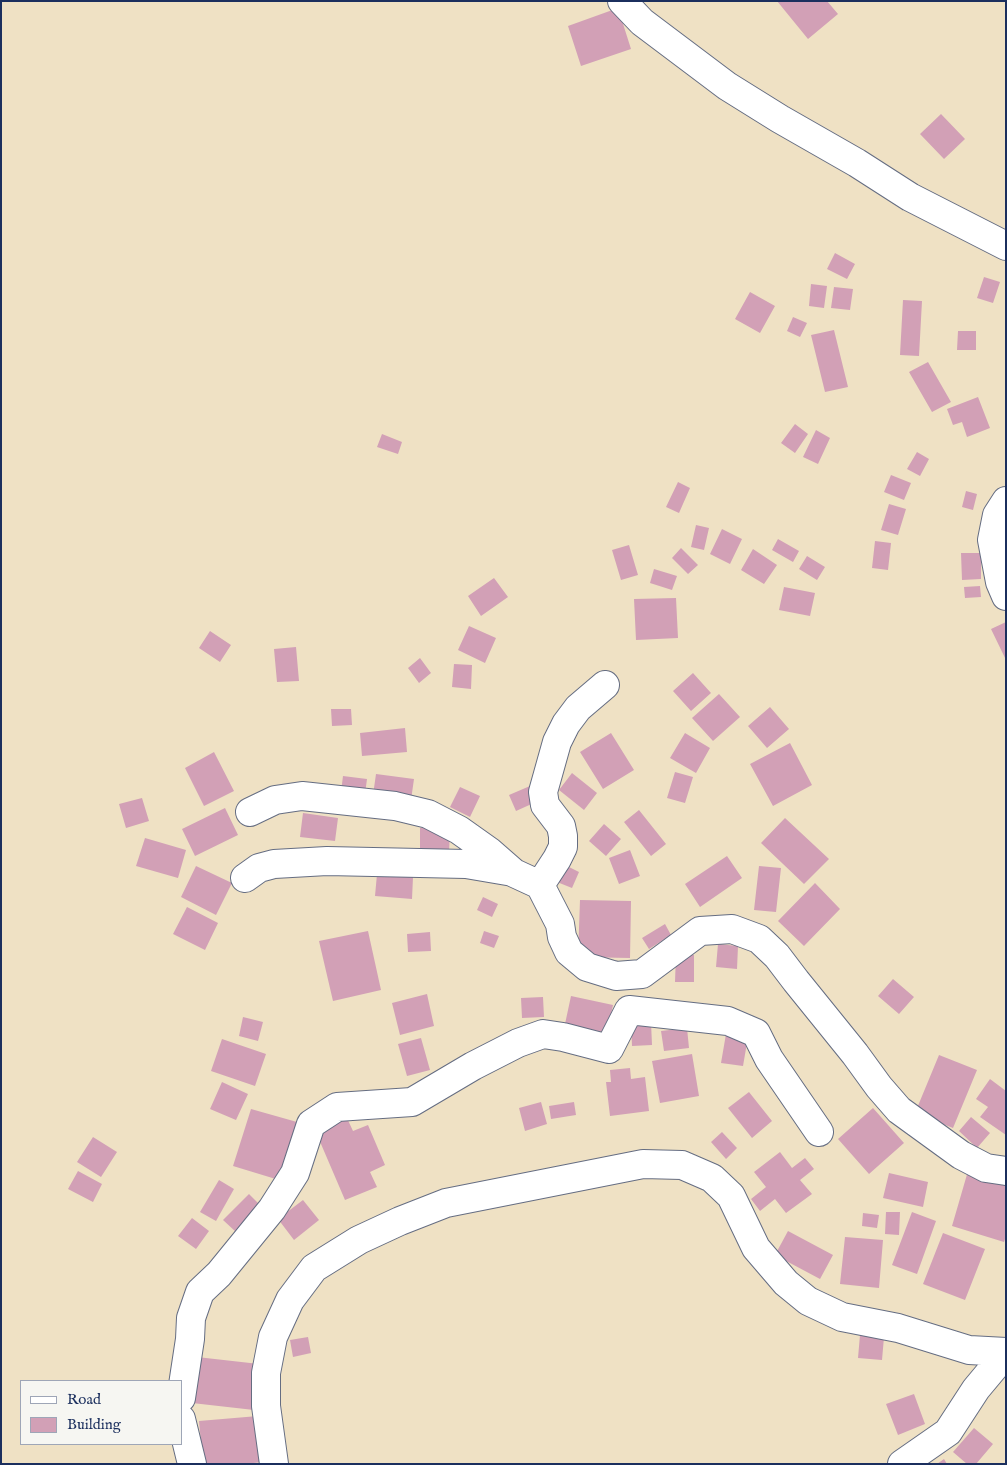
<!DOCTYPE html>
<html>
<head>
<meta charset="utf-8">
<style>
	body { margin:0 }
	#map { position:relative; width:1007px; height:1465px; overflow:hidden; background:#efe1c4; font-family:"IM FELL English",serif }
	canvas { display:block }
	.frame { position:absolute; inset:0; border:2px solid #1b2f5e; pointer-events:none }
	.legend { position:absolute; left:20px; top:1380px; width:162px; height:65px; box-sizing:border-box; background:#f6f6f2; border:1px solid #9ea6b7; margin:0; padding:6px 9px; list-style:none; font-size:15px; color:#1b2f5e }
	.legend li { display:flex; align-items:center; gap:10px; height:25px }
	.legend b { width:25px; border:1px solid #9ea6b7 }
</style>
</head>
<body>
<div id="map">
<canvas width="1007" height="1465"></canvas>
<div class="frame"></div>
<ul class="legend">
<li><b style="height:6px;background:#fff"></b>Road</li>
<li><b style="height:14px;background:#d2a0b6"></b>Building</li>
</ul>
</div>
<script>
const ctx = document.querySelector('canvas').getContext('2d');
ctx.lineJoin = 'round';
function fill(path, color) {
  ctx.fillStyle = color;
  ctx.fill(path, 'evenodd');
}
function toPath(rows) {
  const path = new Path2D();
  for (const r of rows) {
    path.moveTo(r[0], r[1]);
    for (let i = 2; i < r.length; i += 2) path.lineTo(r[i], r[i + 1]);
  }
  return path;
}
function strokePath(path, color, width, dash) {
  ctx.strokeStyle = color;
  ctx.lineWidth = width;
  ctx.lineCap = dash ? 'butt' : 'round';
  ctx.setLineDash(dash || []);
  ctx.stroke(path);
}
const building = toPath([
	[777,1,827,1,838,14,808,39],
	[618,8,631,49,581,66,568,26],
	[941,114,965,139,944,159,920,134],
	[835,253,855,264,847,279,827,269],
	[984,277,1000,282,993,303,977,298],
	[811,284,827,286,824,308,809,306],
	[834,287,853,289,850,310,831,308],
	[750,292,775,306,760,333,735,319],
	[903,300,922,301,919,356,900,355],
	[793,317,807,323,800,337,787,331],
	[834,330,848,387,825,392,811,335],
	[958,331,976,331,976,350,957,350],
	[928,362,951,402,932,412,909,372],
	[978,397,990,428,967,437,962,422,953,425,947,409],
	[795,424,808,434,795,453,781,443],
	[816,430,830,438,818,464,803,457],
	[382,434,402,442,398,454,377,447],
	[917,452,929,459,920,476,907,469],
	[891,475,911,483,904,500,884,492],
	[678,482,690,488,679,513,666,507],
	[966,491,977,494,973,510,962,507],
	[889,504,906,509,898,535,881,530],
	[696,525,709,528,704,550,691,547],
	[722,529,742,539,730,564,710,554],
	[778,539,799,551,793,562,772,550],
	[875,541,891,543,888,570,872,568],
	[629,545,638,575,621,580,612,550],
	[681,548,698,565,688,574,672,558],
	[753,549,777,565,764,584,741,570],
	[961,553,981,553,981,579,962,580],
	[807,556,825,567,817,580,799,569],
	[654,569,677,576,672,590,650,583],
	[494,578,508,597,481,616,468,596],
	[980,586,981,597,965,598,964,587],
	[784,587,815,593,810,616,779,610],
	[676,598,678,638,636,640,634,599],
	[1006,622,1006,660,991,629],
	[469,626,496,638,485,663,458,650],
	[210,631,231,645,220,662,199,648],
	[296,647,299,681,277,682,274,649],
	[420,658,431,673,419,683,408,668],
	[454,664,472,665,471,689,452,687],
	[693,673,711,693,691,711,673,691],
	[719,694,740,717,713,741,692,718],
	[770,707,789,729,767,748,748,726],
	[331,709,351,709,352,725,332,726],
	[405,728,407,752,362,756,360,733],
	[611,733,634,770,603,789,580,752],
	[685,733,710,748,696,773,670,758],
	[790,743,812,785,773,806,750,764],
	[214,752,234,791,204,806,185,768],
	[675,772,693,777,685,803,667,798],
	[572,773,597,793,584,810,559,790],
	[376,774,414,779,411,800,373,795],
	[343,776,367,779,365,794,341,792],
	[530,786,536,802,516,811,509,795],
	[460,787,480,796,470,817,450,807],
	[142,798,149,821,126,828,119,804],
	[225,808,238,835,195,856,182,829],
	[639,810,666,844,651,856,624,822],
	[303,813,338,818,335,841,300,837],
	[785,818,829,859,804,884,761,843],
	[604,824,621,839,606,856,589,841],
	[420,828,450,828,449,854,420,854],
	[145,838,186,850,178,878,136,866],
	[630,850,640,876,619,884,609,858],
	[727,856,742,878,700,907,685,884],
	[565,865,579,872,572,888,557,882],
	[196,866,232,883,216,915,181,897],
	[759,866,781,868,776,912,754,910],
	[377,874,413,877,412,899,375,896],
	[815,883,840,909,804,946,778,921],
	[483,897,498,904,492,917,477,910],
	[580,900,631,901,630,958,578,957],
	[187,907,218,923,205,950,173,934],
	[665,924,671,935,649,949,642,938],
	[368,931,381,990,333,1001,319,941],
	[484,931,499,936,494,948,480,943],
	[430,932,431,951,408,952,407,934],
	[718,944,738,946,737,969,716,967],
	[676,954,694,955,694,982,675,982],
	[893,979,914,997,899,1014,878,996],
	[427,994,434,1026,400,1035,392,1003],
	[571,996,613,1005,607,1033,565,1024],
	[543,997,544,1017,522,1018,521,998],
	[243,1017,263,1022,258,1041,239,1036],
	[651,1022,652,1045,632,1046,631,1023],
	[687,1028,689,1048,664,1051,661,1031],
	[726,1034,748,1037,743,1066,721,1063],
	[421,1038,430,1070,407,1076,398,1044],
	[222,1039,266,1054,255,1086,211,1071],
	[692,1054,699,1096,660,1103,652,1061],
	[939,1055,977,1070,953,1128,915,1113],
	[630,1068,631,1079,645,1077,649,1111,610,1116,606,1082,611,1082,610,1070],
	[990,1079,1006,1091,1006,1135,980,1117,988,1107,976,1099],
	[222,1082,248,1094,236,1120,210,1109],
	[749,1092,772,1121,752,1138,728,1108],
	[541,1102,547,1124,525,1131,519,1108],
	[574,1102,576,1115,551,1119,549,1106],
	[873,1108,904,1143,869,1174,838,1139],
	[251,1109,297,1122,279,1180,233,1166],
	[346,1116,353,1131,368,1125,385,1165,370,1172,377,1187,345,1200,315,1130],
	[971,1117,990,1133,977,1148,959,1131],
	[722,1132,737,1148,726,1159,711,1142],
	[93,1137,117,1152,101,1177,77,1162],
	[780,1152,792,1168,805,1158,814,1169,800,1180,812,1194,786,1213,775,1199,760,1211,751,1199,766,1187,754,1172],
	[78,1171,102,1184,93,1202,68,1189],
	[968,1171,1006,1182,1006,1236,1004,1242,952,1226],
	[889,1173,928,1182,923,1207,883,1198],
	[219,1180,234,1189,216,1221,200,1212],
	[249,1194,261,1206,236,1232,223,1220],
	[303,1200,319,1220,294,1240,278,1219],
	[886,1212,900,1212,899,1235,885,1234],
	[912,1212,936,1221,917,1274,892,1265],
	[863,1213,879,1215,877,1228,862,1226],
	[192,1218,209,1231,196,1249,178,1236],
	[788,1231,833,1255,820,1279,775,1255],
	[943,1233,985,1249,965,1300,923,1284],
	[845,1237,883,1240,879,1288,840,1284],
	[860,1335,884,1337,882,1360,858,1358],
	[308,1337,311,1353,293,1357,290,1340],
	[197,1357,259,1364,254,1410,192,1403],
	[914,1394,925,1424,898,1435,886,1404],
	[258,1416,262,1462,245,1464,203,1464,199,1421],
	[974,1428,993,1444,976,1464,967,1464,953,1452],
	[944,1459,947,1464,937,1464]
]);
const street = toPath([
	[622,1,642,22,727,86,780,119,857,163,910,197,1006,246],
	[1006,501,997,515,992,540,1000,582,1006,596],
	[250,812,275,800,302,796,395,806,428,814,459,830,490,852,514,873,540,885,560,924,562,937,569,952,587,967,616,976,642,974,700,931,732,929,759,939,777,956,796,981,855,1054,879,1087,899,1110,961,1155,986,1168,1006,1171],
	[245,878,259,868,274,864,327,861,466,864,513,872],
	[540,885,557,859,563,847,563,836,561,826,545,805,543,792,557,742,566,724,578,708,605,685],
	[181,1398,190,1339,191,1318,200,1292,219,1274,272,1209,295,1173,311,1124,337,1107,412,1102,473,1066,518,1043,543,1034,563,1037,609,1049,629,1010,728,1021,756,1033,769,1059,819,1132],
	[181,1419,192,1464],
	[274,1464,266,1406,266,1373,273,1337,290,1300,314,1268,359,1240,400,1221,446,1203,643,1164,682,1165,712,1178,731,1196,756,1248,786,1283,808,1301,842,1317,898,1328,969,1350,1006,1352],
	[902,1464,948,1432,976,1389,1006,1353]
]);
fill(building, '#d2a0b6');
strokePath(street, '#656d82', 30);
strokePath(street, '#fff', 28);
</script>
</body>
</html>
